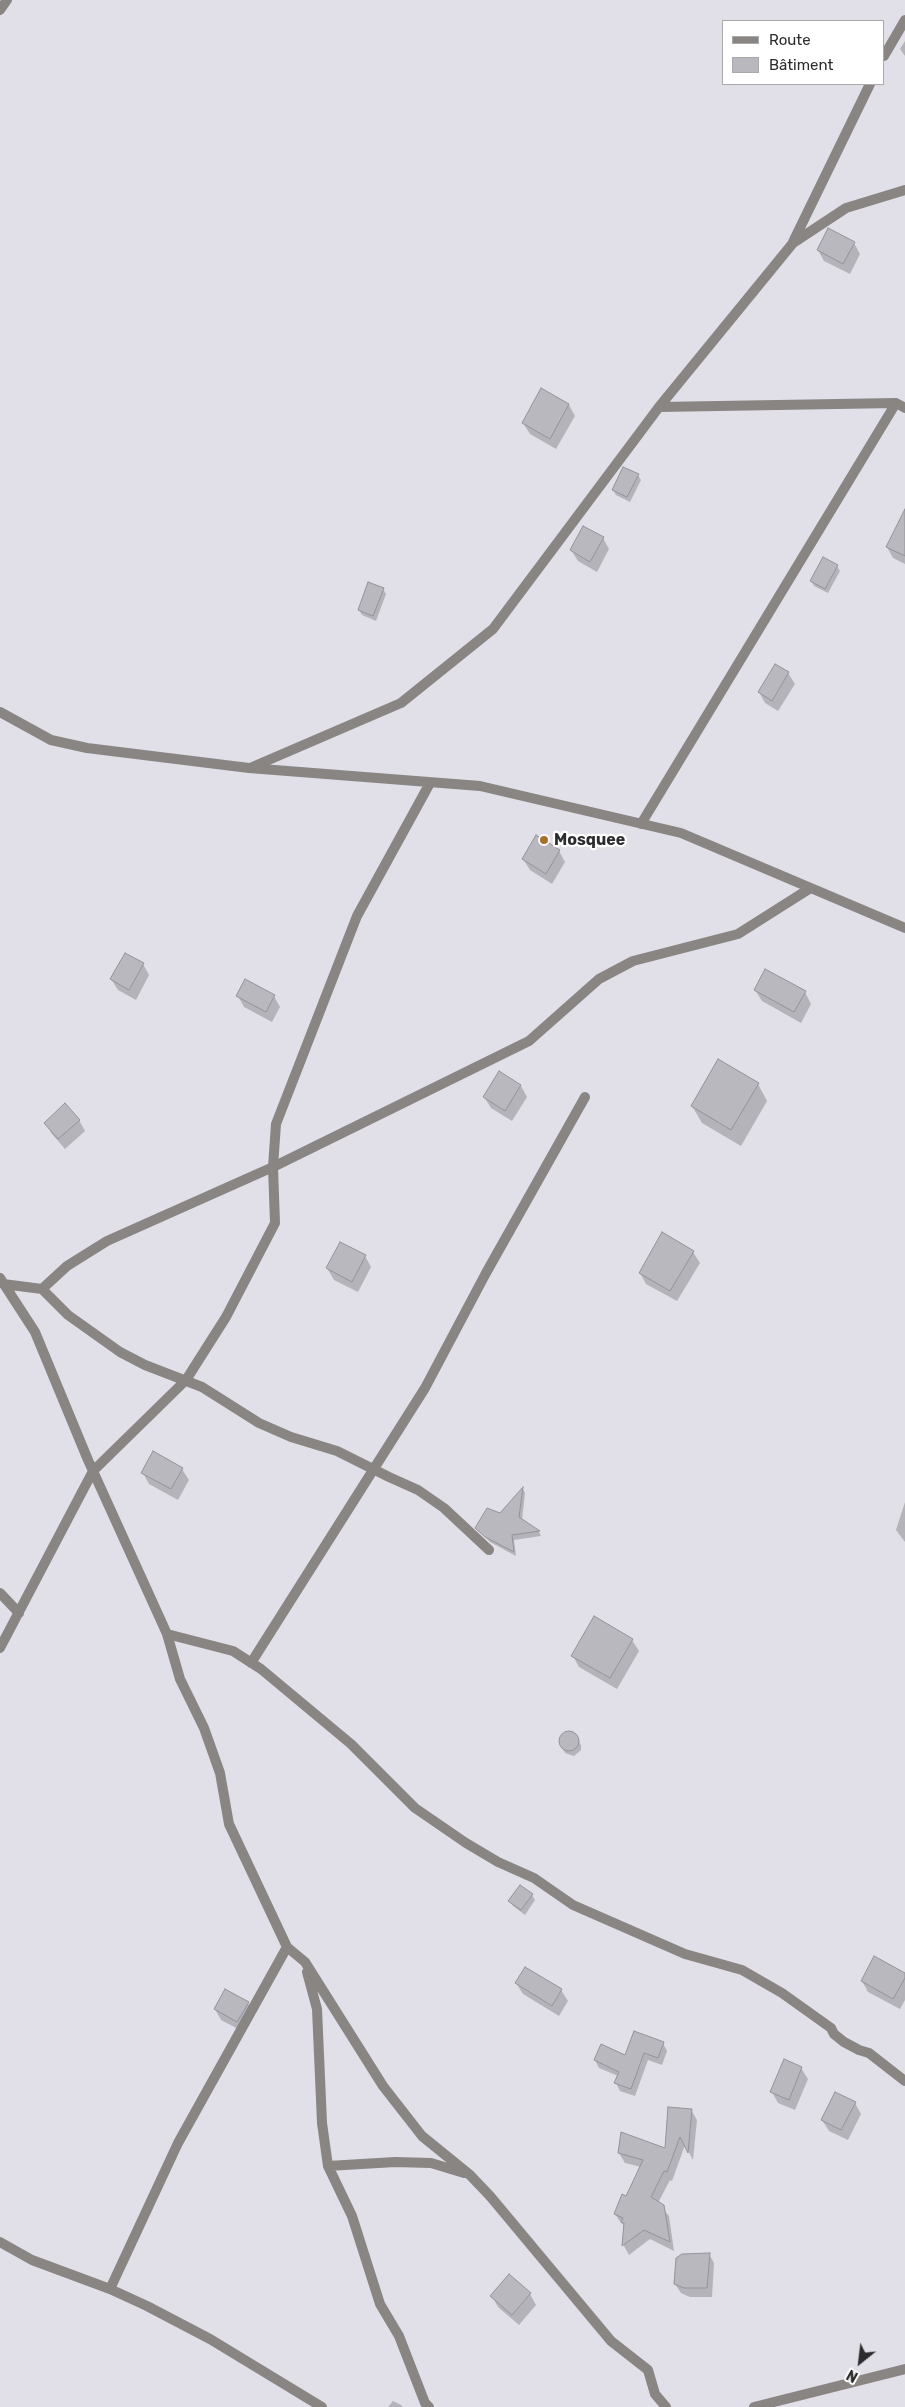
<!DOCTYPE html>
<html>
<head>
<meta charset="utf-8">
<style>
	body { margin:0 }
	#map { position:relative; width:905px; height:2407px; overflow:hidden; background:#e1e0e8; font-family:Rubik,sans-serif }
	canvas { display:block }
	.legend { position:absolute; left:722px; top:20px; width:162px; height:65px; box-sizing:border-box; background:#fff; border:1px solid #abaaab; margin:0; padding:6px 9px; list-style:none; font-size:15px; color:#2c2b2e }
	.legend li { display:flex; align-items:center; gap:10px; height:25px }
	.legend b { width:25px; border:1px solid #abaaab }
	.north { position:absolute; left:835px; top:2337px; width:50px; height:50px; -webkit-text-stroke:4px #fff; paint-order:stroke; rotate:209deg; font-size:14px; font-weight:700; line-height:20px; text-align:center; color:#2c2b2e }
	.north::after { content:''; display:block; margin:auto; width:18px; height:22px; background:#2c2b2e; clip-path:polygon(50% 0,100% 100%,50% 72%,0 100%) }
</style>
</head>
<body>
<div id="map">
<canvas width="905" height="2407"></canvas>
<ul class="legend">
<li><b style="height:6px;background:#888583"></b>Route</li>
<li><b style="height:14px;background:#b9b8bf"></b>Bâtiment</li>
</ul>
<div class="north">N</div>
</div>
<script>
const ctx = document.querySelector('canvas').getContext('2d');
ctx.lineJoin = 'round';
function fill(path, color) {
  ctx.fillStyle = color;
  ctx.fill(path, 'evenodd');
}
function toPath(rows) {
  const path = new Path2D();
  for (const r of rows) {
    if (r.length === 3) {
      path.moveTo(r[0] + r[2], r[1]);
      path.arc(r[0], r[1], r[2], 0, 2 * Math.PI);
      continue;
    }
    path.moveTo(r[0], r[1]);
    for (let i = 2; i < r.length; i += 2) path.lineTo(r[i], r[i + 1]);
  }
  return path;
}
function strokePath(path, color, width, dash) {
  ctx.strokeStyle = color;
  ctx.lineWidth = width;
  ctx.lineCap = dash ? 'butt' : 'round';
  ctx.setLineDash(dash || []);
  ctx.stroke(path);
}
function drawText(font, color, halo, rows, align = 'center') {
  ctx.font = font + ' Rubik,sans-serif';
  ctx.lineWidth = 4.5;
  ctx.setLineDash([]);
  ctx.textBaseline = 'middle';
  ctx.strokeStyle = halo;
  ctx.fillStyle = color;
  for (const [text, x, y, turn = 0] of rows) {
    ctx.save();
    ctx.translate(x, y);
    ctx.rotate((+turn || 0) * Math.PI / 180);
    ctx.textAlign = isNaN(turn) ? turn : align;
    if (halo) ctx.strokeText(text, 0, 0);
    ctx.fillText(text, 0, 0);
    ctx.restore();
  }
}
const shadow = toPath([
	[905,41,905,56,900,49],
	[854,243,860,254,850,274,824,261,818,250],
	[569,405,575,416,556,449,530,434,523,423],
	[638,475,641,480,630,502,616,495,613,490],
	[905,530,905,564,893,558,887,547],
	[603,538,609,549,597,572,578,561,571,550],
	[837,566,840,571,828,593,814,586,811,580],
	[383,589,386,594,376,621,362,615,359,610],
	[775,665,788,673,795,684,778,711,765,703,759,692],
	[559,851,565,862,552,884,530,870,523,859],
	[143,964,149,975,136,1000,118,990,111,979],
	[755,990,805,992,811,1004,801,1023,762,1001],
	[238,996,274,996,280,1007,272,1022,244,1007],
	[500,1073,521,1086,527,1097,512,1121,491,1108,484,1097],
	[758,1084,767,1101,741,1146,702,1123,692,1106],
	[79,1120,85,1131,65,1149,52,1134,45,1123],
	[693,1252,700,1263,677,1301,646,1284,640,1273],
	[365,1256,371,1267,358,1292,334,1280,327,1268],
	[182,1469,189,1480,178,1500,149,1484,143,1473],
	[523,1489,525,1493,522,1520,539,1532,541,1536,514,1540,516,1556,490,1542,477,1528,501,1515],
	[905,1502,905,1542,896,1530],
	[632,1640,639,1651,617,1689,579,1667,573,1656],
	[566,1732,575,1735,581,1745,581,1750,574,1756,565,1753,560,1743,563,1734],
	[532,1895,535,1900,525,1915,513,1906,510,1901],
	[905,1974,905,2000,900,2009,868,1992,862,1981],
	[516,1983,561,1990,568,2001,559,2016,523,1994],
	[248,2003,254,2014,244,2032,221,2020,215,2009],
	[663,2043,667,2051,662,2065,648,2060,635,2096,620,2091,616,2083,618,2076,599,2068,595,2060,625,2057],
	[801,2068,808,2079,795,2110,778,2103,772,2092],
	[855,2103,861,2114,848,2140,829,2131,822,2120],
	[691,2110,697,2120,693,2160,685,2145,672,2181,670,2180,658,2203,669,2216,674,2251,650,2239,629,2255,624,2246,625,2226,621,2223,615,2214,627,2198,641,2167,625,2163,619,2153,666,2149],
	[709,2254,714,2263,712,2297,690,2297,681,2293,675,2284],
	[530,2294,536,2305,519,2325,498,2307,492,2296],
	[393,2401,401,2405,403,2407,388,2407]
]);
const building = toPath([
	[828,228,855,242,843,264,817,250,828,228],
	[541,388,569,404,550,439,522,423,541,388],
	[623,467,639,474,627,497,612,490,623,467],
	[905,509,905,556,886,547,905,509],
	[583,526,604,537,590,562,570,550,583,526],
	[823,557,838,565,825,589,810,581,823,557],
	[368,582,384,588,373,616,358,610,368,582],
	[775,664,789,672,772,701,758,692,775,664],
	[536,835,560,850,546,874,522,859,536,835],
	[125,953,144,963,129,990,110,979,125,953],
	[765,969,806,991,794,1012,754,990,765,969],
	[245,979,275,995,266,1012,236,996,245,979],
	[718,1059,759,1083,731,1130,691,1106,718,1059],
	[499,1071,521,1085,505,1111,483,1097,499,1071],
	[65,1103,80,1120,58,1139,44,1123,65,1103],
	[662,1232,694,1251,670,1291,639,1273,662,1232],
	[340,1242,366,1255,352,1282,326,1268,340,1242],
	[153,1451,183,1468,171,1489,141,1473,153,1451],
	[523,1487,519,1517,540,1531,512,1535,514,1552,485,1537,475,1528,487,1508,500,1513,523,1487],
	[594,1616,633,1639,610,1678,571,1656,594,1616],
	[569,1741,10],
	[520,1885,533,1894,521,1910,508,1901,520,1885],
	[874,1956,905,1973,905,1978,893,1999,861,1981,874,1956],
	[525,1967,562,1989,552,2006,515,1983,525,1967],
	[225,1989,249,2002,237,2022,214,2009,225,1989],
	[634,2031,664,2042,658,2058,644,2053,631,2089,614,2083,619,2072,594,2060,601,2044,625,2055,634,2031],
	[784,2059,802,2067,789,2100,770,2092,784,2059],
	[835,2092,856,2102,841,2130,821,2120,835,2092],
	[668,2107,692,2109,688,2153,680,2137,667,2172,664,2171,651,2197,664,2205,670,2242,644,2230,622,2246,624,2223,621,2222,623,2218,614,2214,622,2194,626,2196,643,2160,618,2153,621,2132,665,2148,668,2107],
	[710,2253,707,2288,684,2288,674,2284,676,2258,682,2254,710,2253],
	[509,2274,531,2293,512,2315,490,2296,509,2274]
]);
const minor = toPath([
	[0,10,7,0],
	[884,56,905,20],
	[793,242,870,84],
	[659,407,896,403,905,408],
	[0,712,51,740,87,748,249,768,480,786,681,833,905,928],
	[250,768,401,703,493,629,659,407,793,243,846,208,905,190],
	[641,824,896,403],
	[0,1278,35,1332,88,1460,167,1634,180,1679,204,1728,220,1773,229,1824,287,1947,305,1962,383,2086,422,2136,470,2175,490,2196,611,2341,648,2370,655,2394,666,2407],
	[3,1284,42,1289,68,1315,120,1352,145,1365,202,1387,259,1423,291,1437,337,1451,389,1477,418,1490,444,1508,489,1550],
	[42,1289,67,1266,107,1241,273,1167,529,1041,599,979,633,961,738,934,809,889],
	[0,1593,19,1613],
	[167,1634,233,1651,261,1669,351,1744,415,1808,466,1843,498,1862,534,1878,573,1905,685,1954,742,1970,782,1993,831,2028,834,2034,844,2042,859,2050,869,2053,905,2081],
	[0,1648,93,1471,186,1380,226,1317,275,1223,273,1167,276,1124,357,916,430,783],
	[251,1663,425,1388,486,1273,585,1097],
	[307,1972,317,2009,322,2123,328,2166,352,2216,380,2304,399,2336,425,2403,429,2407],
	[328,2166,395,2162,431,2163,464,2173],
	[0,2242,32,2260,110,2289,147,2306,210,2339,322,2407],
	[110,2289,178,2143,287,1947],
	[754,2407,905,2369]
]);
const markers = [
	[544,840,5,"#a37127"]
];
const poiNames = [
	["Mosquee",554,840]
];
fill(shadow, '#0003');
fill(building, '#b9b8bf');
strokePath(building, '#939299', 1);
strokePath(minor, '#888583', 10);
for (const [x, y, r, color] of markers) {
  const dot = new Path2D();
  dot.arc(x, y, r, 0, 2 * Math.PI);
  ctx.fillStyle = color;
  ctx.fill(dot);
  strokePath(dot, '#fff', 2);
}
drawText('bold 16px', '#2c2b2e', '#fff', poiNames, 'left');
</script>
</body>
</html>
